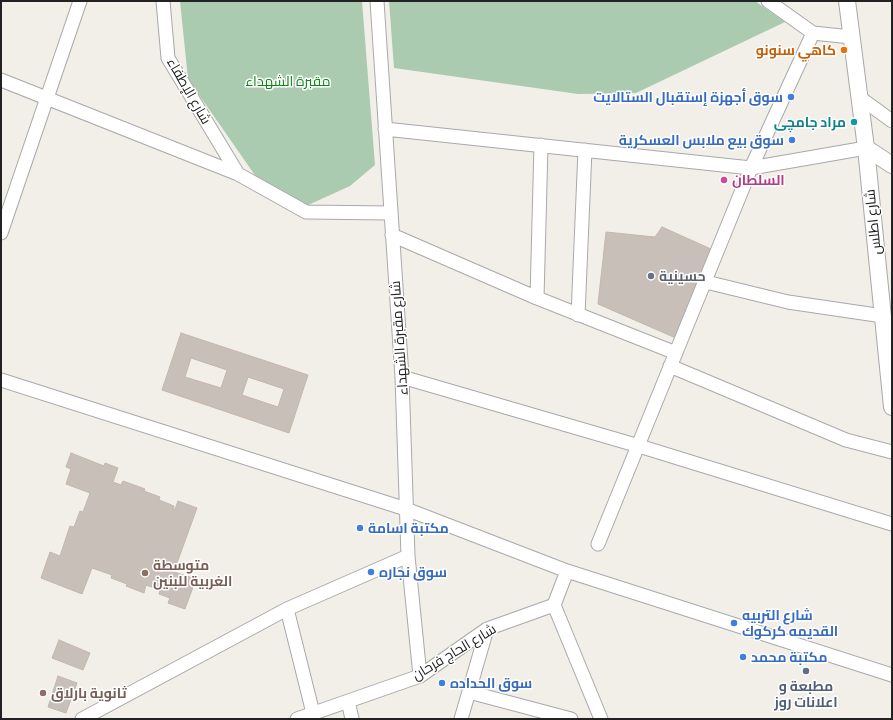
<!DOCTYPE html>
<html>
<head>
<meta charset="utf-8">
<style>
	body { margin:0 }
	#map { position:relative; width:893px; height:720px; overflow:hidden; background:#f2efe9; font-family:Barlow,sans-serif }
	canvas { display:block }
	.frame { position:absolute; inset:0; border:2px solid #222; pointer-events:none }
</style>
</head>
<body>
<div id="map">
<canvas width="893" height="720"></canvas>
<div class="frame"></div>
</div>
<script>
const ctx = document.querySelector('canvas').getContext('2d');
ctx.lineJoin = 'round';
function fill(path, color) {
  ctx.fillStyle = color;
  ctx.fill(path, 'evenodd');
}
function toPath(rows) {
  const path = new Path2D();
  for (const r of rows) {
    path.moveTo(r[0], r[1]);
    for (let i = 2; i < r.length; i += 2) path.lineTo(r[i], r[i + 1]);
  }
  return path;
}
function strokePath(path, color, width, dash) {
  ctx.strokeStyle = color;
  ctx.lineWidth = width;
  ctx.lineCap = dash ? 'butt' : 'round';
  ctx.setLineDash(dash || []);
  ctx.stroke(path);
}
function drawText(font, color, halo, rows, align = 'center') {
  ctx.font = font + ' Barlow,Cairo,sans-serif';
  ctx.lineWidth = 3;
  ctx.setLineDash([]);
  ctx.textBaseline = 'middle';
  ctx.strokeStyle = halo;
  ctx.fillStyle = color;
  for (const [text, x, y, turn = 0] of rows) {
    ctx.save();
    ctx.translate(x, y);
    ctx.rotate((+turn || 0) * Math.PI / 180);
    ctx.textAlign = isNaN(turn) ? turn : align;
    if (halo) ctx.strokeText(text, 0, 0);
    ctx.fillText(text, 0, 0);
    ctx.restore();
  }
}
const cemetery = toPath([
	[180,1,362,1,375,165,350,186,306,206,259,181,188,79],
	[389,1,755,1,785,22,636,93,578,94,394,68]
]);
const building = toPath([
	[662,227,711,249,678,339,598,304,606,232,655,237,662,227],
	[181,333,308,375,289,433,162,390,181,333],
	[191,358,227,370,221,388,185,377,191,358],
	[248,377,284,389,278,407,242,395,248,377],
	[71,453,104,466,105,463,118,468,113,482,121,485,123,481,145,489,144,491,160,497,159,500,174,506,173,509,175,509,178,501,197,508,177,563,174,562,171,571,196,579,185,609,168,603,170,598,159,594,160,590,146,585,144,593,126,586,127,584,111,578,112,575,92,568,82,594,41,578,50,552,60,556,70,526,74,527,80,511,83,512,90,493,66,484,71,469,66,467,71,453],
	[59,640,90,653,83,670,52,658,59,640],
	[58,676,77,683,66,713,48,707,58,676]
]);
const minor = toPath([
	[163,1,168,58,238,174],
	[377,1,402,377,408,556,420,676],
	[768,1,813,33],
	[1,80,238,174,306,212,390,213],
	[859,97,892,121],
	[385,129,751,168,866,148],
	[1,233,80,1],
	[392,235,537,298,676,353],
	[706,282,788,302,883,316],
	[537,298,541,145],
	[578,315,585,150],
	[670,366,846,440,892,452],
	[402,377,639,446,892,524],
	[1,380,406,509,567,571,892,675],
	[598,544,751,168,813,33,851,37],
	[554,605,601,719],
	[287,609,313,713],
	[469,692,571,719],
	[348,701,352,719],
	[82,719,287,609,408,556],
	[297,719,420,676,487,629,554,605,567,571],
	[461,719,487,629]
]);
const tertiary = toPath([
	[847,1,866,148,892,407],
	[866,148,892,165]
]);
const markers = [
	[844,50,4,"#e8710a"],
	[791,97,4,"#3f7fe0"],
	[854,122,4,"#0f9aa8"],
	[792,140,4,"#3f7fe0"],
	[724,180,4,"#d1479c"],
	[651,276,4,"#6b7280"],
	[360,528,4,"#3f7fe0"],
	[371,572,4,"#3f7fe0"],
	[145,573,4,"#8d6e63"],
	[734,623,4,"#3f7fe0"],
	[743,657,4,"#3f7fe0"],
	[806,671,4,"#5c6f8a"],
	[442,683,4,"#3f7fe0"],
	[43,693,4,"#8d6e63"]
];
const foodNames = [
	["كاهي سنونو",836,50]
];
const parkNames = [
	["مقبرة الشهداء",288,81]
];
const streetNames = [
	["شارع الإطفاء",189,91,60],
	["شارع اطلس",873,222,-96],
	["شارع مقبرة الشهداء",399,338,-94],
	["شارع الحاج فرحان",454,652,-31]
];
const shopNames = [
	["سوق أجهزة إستقبال الستالايت",783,97,"right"],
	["سوق بيع ملابس العسكرية",784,140,"right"],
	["مكتبة اسامة",368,528],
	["سوق نجاره",379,572],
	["شارع التربيه",742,615],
	["القديمه كركوك",742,631],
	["مكتبة محمد",751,657],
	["سوق الحداده",450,683]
];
const cultureNames = [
	["مراد جامچی",846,122]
];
const hotelNames = [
	["السلطان",732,180]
];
const worshipNames = [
	["حسينية",659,276]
];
const educationNames = [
	["متوسطة",153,565],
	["الغربية للبنين",153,581],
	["ثانوية بارلاق",51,693]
];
const serviceNames = [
	["مطبعة و",806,686],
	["اعلانات روز",806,702]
];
fill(cemetery, '#aacbaf');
fill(building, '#c7bfb8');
strokePath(building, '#c4b6ab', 1);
strokePath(minor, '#a9a9a9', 15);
strokePath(tertiary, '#a9a9a9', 18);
strokePath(minor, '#fff', 13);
strokePath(tertiary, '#fff', 16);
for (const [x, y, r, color] of markers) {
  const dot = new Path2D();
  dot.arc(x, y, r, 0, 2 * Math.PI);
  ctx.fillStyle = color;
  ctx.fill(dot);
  strokePath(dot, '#fff', 1.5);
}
drawText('bold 14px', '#c56008', '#fff', foodNames, 'right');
drawText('14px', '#0c8416', '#fff', parkNames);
drawText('14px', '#222', '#fff', streetNames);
drawText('bold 14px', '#366cbe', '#fff', shopNames, 'left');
drawText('bold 14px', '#0d838f', '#fff', cultureNames, 'right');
drawText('bold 14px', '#b23c85', '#fff', hotelNames, 'left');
drawText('bold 14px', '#5b616d', '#fff', worshipNames, 'left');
drawText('bold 14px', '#785e54', '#fff', educationNames, 'left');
drawText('bold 14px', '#4e5e75', '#fff', serviceNames);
</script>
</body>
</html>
